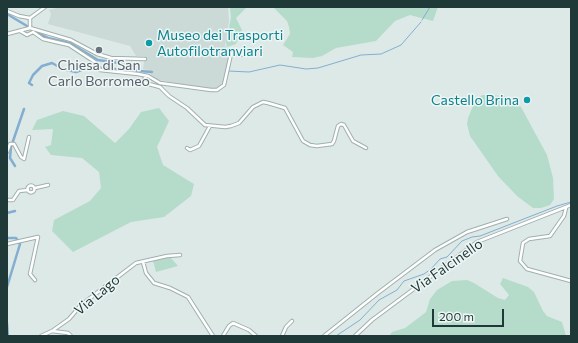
<!DOCTYPE html>
<html>
<head>
<meta charset="utf-8">
<style>
	body { margin:0 }
	#map { position:relative; width:578px; height:343px; overflow:hidden; background:#dde9e7; font-family:Commissioner,sans-serif }
	canvas { display:block }
	.frame { position:absolute; inset:0; border:8px solid #1f3838; pointer-events:none }
	.scale { position:absolute; left:432px; top:309px; width:72px; height:18px; box-sizing:border-box; border:2px solid #1f3838; border-top:0; padding-left:5px; font-size:12px; line-height:14px; white-space:nowrap; color:#1f3838; -webkit-text-stroke:3px #edf6f4; paint-order:stroke }
</style>
</head>
<body>
<div id="map">
<canvas width="578" height="343"></canvas>
<div class="frame"></div>
<div class="scale">200 m</div>
</div>
<script>
const ctx = document.querySelector('canvas').getContext('2d');
ctx.lineJoin = 'round';
function fill(path, color) {
  ctx.fillStyle = color;
  ctx.fill(path, 'evenodd');
}
function toPath(rows) {
  const path = new Path2D();
  for (const r of rows) {
    if (r.length === 3) {
      path.moveTo(r[0] + r[2], r[1]);
      path.arc(r[0], r[1], r[2], 0, 2 * Math.PI);
      continue;
    }
    path.moveTo(r[0], r[1]);
    for (let i = 2; i < r.length; i += 2) path.lineTo(r[i], r[i + 1]);
  }
  return path;
}
function strokePath(path, color, width, dash) {
  ctx.strokeStyle = color;
  ctx.lineWidth = width;
  ctx.lineCap = dash ? 'butt' : 'round';
  ctx.setLineDash(dash || []);
  ctx.stroke(path);
}
function drawText(font, color, halo, rows, align = 'center') {
  ctx.font = font + ' Commissioner,sans-serif';
  ctx.lineWidth = 3;
  ctx.setLineDash([]);
  ctx.textBaseline = 'middle';
  ctx.strokeStyle = halo;
  ctx.fillStyle = color;
  for (const [text, x, y, turn = 0] of rows) {
    ctx.save();
    ctx.translate(x, y);
    ctx.rotate((+turn || 0) * Math.PI / 180);
    ctx.textAlign = isNaN(turn) ? turn : align;
    if (halo) ctx.strokeText(text, 0, 0);
    ctx.fillText(text, 0, 0);
    ctx.restore();
  }
}
const built = toPath([
	[60,7,228,7,229,21,225,46,231,52,223,85,217,89,208,89,159,80,152,76,148,70,143,69,145,56,136,56,130,46,48,24,51,14,49,10]
]);
const green = toPath([
	[230,7,247,7,236,18,242,30,236,44,227,47,226,42,231,18],
	[273,7,438,7,433,21,410,15,395,21,376,41,336,48,322,56,313,58,292,57,293,52,283,45,290,34,289,27,287,21],
	[482,95,506,96,514,100,521,107,547,155,553,178,554,199,550,205,541,208,533,208,517,196,498,176,470,136,467,124,468,118,475,101],
	[159,108,169,121,157,147,163,165,194,184,191,196,164,217,131,222,73,252,52,231,54,220,90,201,101,188,99,172,82,158,51,155,45,147,51,145,53,129,32,130,37,120,63,111,84,116,115,143,129,129,141,112],
	[169,256,178,266,156,272,153,261],
	[503,278,528,287,534,292,543,311,547,316,562,322,566,336,389,336,392,332,405,328,421,316,426,312,430,299,437,290,452,281,467,280,474,283,498,298,505,300,509,295,500,284]
]);
const stream = toPath([
	[422,20,430,7],
	[228,71,249,72,280,65,306,69,318,68,361,55,381,54,401,45,421,22],
	[336,336,360,320,379,300,397,290,404,281,424,274,431,269,440,259,447,257,462,241,472,237,480,236,557,206,571,202]
]);
const canal = toPath([
	[7,14,27,26],
	[37,33,48,38,70,43,98,60,132,65],
	[32,85,29,83,33,75,42,66,52,63,63,69,76,72,90,67,152,72],
	[15,166,10,158,11,147,24,109],
	[7,213,15,211],
	[7,238,16,238,20,244,7,287],
	[7,323,8,336]
]);
const minor = toPath([
	[7,11,19,16,30,18],
	[30,18,45,7],
	[30,28,71,40,97,54,111,58,145,59],
	[20,31,27,35,33,32],
	[33,32,43,39,69,45,95,62,100,70,138,74,148,76,160,83,211,90,217,90,224,85,231,54,234,52,244,55],
	[7,34,30,28,30,18],
	[146,76,144,80,145,83,160,87,169,96,187,108,205,125,225,127,231,126,239,123,253,107,263,102,268,103,285,108,303,141,310,145,317,146,332,144,334,141,338,126,341,124,344,125,353,141,366,148],
	[187,148,190,150,199,146,210,126],
	[7,152,10,144,14,144,21,157,24,159,29,137],
	[31,189,3.5],
	[35,188,48,185],
	[7,200,13,200,19,191,28,190],
	[566,208,564,216,550,236,529,239,523,243,520,261,527,269,571,281],
	[7,244,38,237,30,274,35,280],
	[143,262,146,273,154,283,170,288,188,297,213,336],
	[52,331,68,333,71,336],
	[41,336,52,331,69,319,81,305,136,263,167,256,180,255],
	[223,336,229,326,233,323,249,330,256,336],
	[282,336,286,327,292,321],
	[324,336,378,293,435,250,467,232,507,219],
	[355,336,372,320,477,242,571,205]
]);
const markers = [
	[149,43,4,"#0f9aa8"],
	[99,50,4,"#6b7280"],
	[527,100,4,"#0f9aa8"]
];
const cultureNames = [
	["Museo dei Trasporti",157,35],
	["Autofilotranviari",157,51],
	["Castello Brina",519,100,"right"]
];
const worshipNames = [
	["Chiesa di San",99,65],
	["Carlo Borromeo",99,81]
];
const streetNames = [
	["Via Falcinello",447,266,-35],
	["Via Lago",97,295,-40]
];
fill(built, '#cbd9d7');
fill(green, '#b5dbcb');
strokePath(stream, '#83aed0', 1);
strokePath(canal, '#83aed0', 2.5);
strokePath(minor, '#a0b0af', 4.5);
strokePath(minor, '#fff', 2.5);
for (const [x, y, r, color] of markers) {
  const dot = new Path2D();
  dot.arc(x, y, r, 0, 2 * Math.PI);
  ctx.fillStyle = color;
  ctx.fill(dot);
  strokePath(dot, '#edf6f4', 1.5);
}
drawText('14px', '#0d838f', '#edf6f4', cultureNames, 'left');
drawText('14px', '#5b616d', '#edf6f4', worshipNames);
drawText('14px', '#1f3838', '#edf6f4', streetNames);
</script>
</body>
</html>
